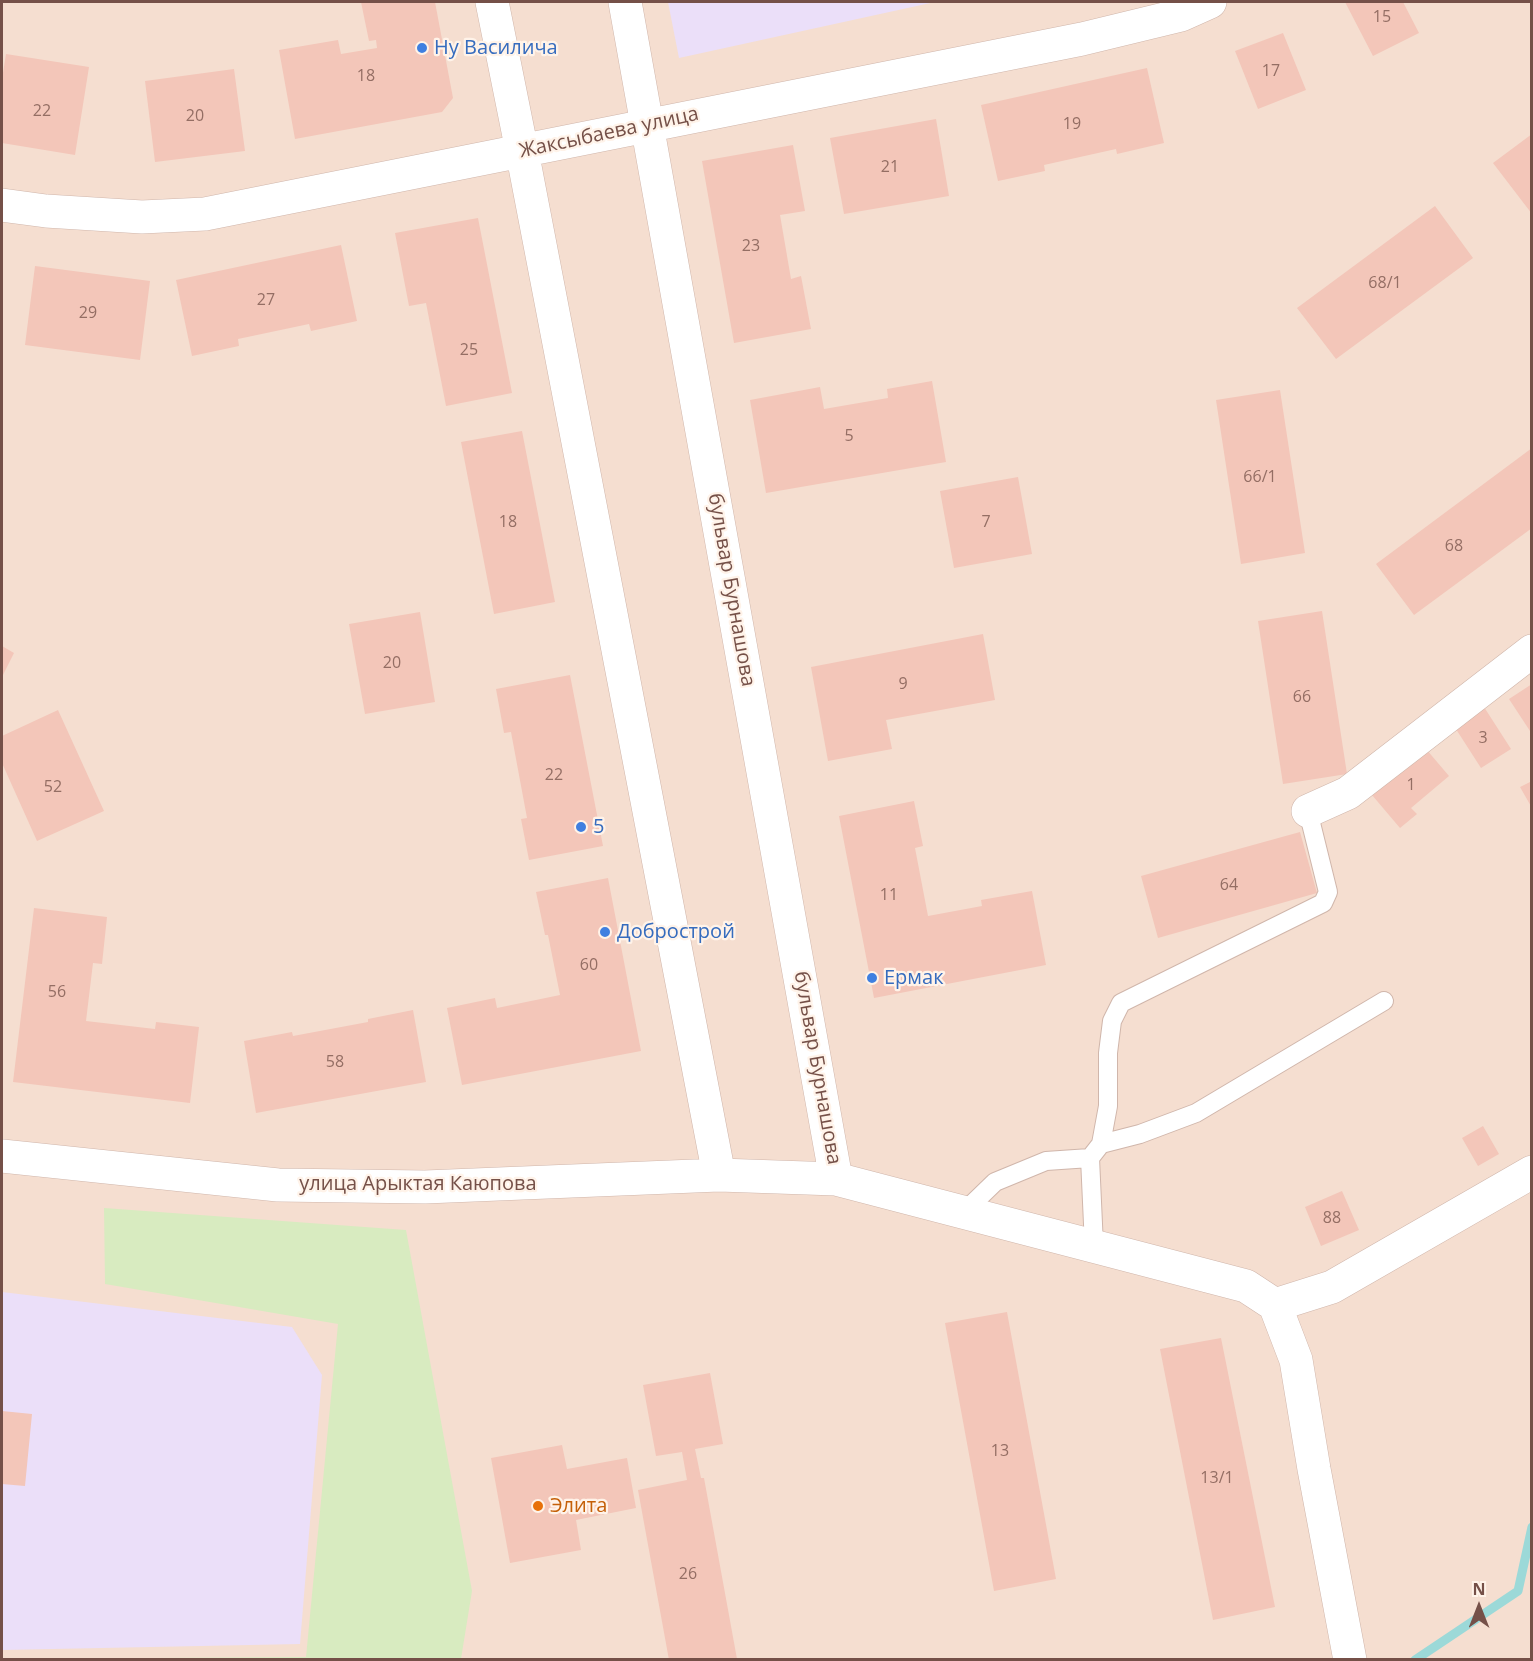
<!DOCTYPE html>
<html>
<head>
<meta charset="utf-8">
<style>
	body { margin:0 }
	#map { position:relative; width:1533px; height:1661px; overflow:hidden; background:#fdeee2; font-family:"Open Sans",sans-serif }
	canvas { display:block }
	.frame { position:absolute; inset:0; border:3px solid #755048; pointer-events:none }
	.north { position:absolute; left:1449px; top:1577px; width:60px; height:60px; -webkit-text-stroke:4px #fff3e9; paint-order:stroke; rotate:0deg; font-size:16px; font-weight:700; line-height:24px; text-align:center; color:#755048 }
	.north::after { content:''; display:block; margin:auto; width:21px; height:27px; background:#755048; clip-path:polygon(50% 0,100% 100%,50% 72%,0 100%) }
</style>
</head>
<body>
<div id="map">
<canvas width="1533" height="1661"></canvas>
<div class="frame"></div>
<div class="north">N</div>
</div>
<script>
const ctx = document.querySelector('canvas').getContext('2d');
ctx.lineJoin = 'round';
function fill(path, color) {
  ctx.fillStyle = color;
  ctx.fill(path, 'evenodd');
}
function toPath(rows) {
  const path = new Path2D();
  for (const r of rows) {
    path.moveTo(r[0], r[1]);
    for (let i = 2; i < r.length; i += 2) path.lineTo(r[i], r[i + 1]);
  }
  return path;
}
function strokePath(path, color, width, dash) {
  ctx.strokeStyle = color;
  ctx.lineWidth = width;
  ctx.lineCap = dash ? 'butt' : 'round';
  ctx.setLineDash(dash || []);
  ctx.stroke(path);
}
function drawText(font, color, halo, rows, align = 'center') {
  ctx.font = font + ' "Open Sans",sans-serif';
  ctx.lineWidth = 4.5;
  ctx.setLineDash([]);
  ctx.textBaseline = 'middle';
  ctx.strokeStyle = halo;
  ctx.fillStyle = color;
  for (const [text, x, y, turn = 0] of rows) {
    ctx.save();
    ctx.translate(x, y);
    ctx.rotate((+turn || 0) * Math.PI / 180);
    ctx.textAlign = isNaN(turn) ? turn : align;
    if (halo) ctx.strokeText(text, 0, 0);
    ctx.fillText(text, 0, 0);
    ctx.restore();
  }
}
const residential = toPath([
	[2,2,1531,2,1531,1659,2,1659]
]);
const education = toPath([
	[668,2,935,2,679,58],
	[2,1292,292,1327,322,1375,300,1644,2,1650]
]);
const green = toPath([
	[104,1208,406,1230,472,1591,461,1659,2,1659,306,1657,338,1324,105,1284]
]);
const stream = toPath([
	[1415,1660,1518,1591,1532,1527]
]);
const building = toPath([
	[361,2,435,2,453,98,442,112,295,139,279,50,338,40,341,54,377,48,376,40,369,41],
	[1345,2,1403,2,1419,33,1373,56],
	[1283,33,1306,90,1258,109,1235,51],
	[6,54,89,67,75,155,2,143,2,79],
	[1147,68,1164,143,1117,154,1116,149,1044,165,1045,171,998,181,981,105],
	[234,69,245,151,155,162,145,81],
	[936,119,949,196,844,214,830,138],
	[1532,134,1532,214,1493,163],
	[793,145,805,211,780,215,791,279,801,276,811,329,734,343,702,161],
	[1435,206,1473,258,1336,359,1297,308],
	[478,218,512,393,446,406,426,303,409,306,395,233],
	[341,245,357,321,311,331,309,324,238,339,239,346,192,356,176,280],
	[35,266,150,281,140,360,25,345],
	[932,381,946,462,766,493,750,400,820,387,824,409,888,398,887,389],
	[1280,390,1305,553,1241,564,1216,400],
	[522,431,555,602,494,614,461,442],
	[1532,448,1532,528,1414,615,1376,564],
	[1018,477,1032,554,954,568,940,491],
	[1322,611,1347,774,1283,784,1258,621],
	[420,612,435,702,365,714,349,624],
	[983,634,995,700,886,720,892,749,828,761,811,667],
	[2,646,14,653,2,677],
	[570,675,603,846,529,860,521,819,527,818,511,732,504,733,496,689],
	[1532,684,1532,729,1530,731,1509,699],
	[1484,707,1511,749,1481,768,1454,726],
	[58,710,104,811,37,841,2,763,2,736],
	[1426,749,1449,776,1411,808,1417,814,1400,828,1372,795],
	[1532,781,1532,808,1520,787],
	[914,801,923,846,915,848,928,916,982,906,981,900,1032,891,1046,965,874,998,839,816],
	[1300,832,1317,893,1158,938,1141,876],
	[608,878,641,1051,462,1085,447,1008,495,998,497,1008,560,995,548,935,545,935,536,892],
	[34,908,107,917,102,964,93,963,86,1021,155,1029,156,1022,199,1027,190,1103,13,1082],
	[413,1010,426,1082,256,1113,244,1041,292,1032,293,1036,368,1022,368,1019],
	[1483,1126,1499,1154,1478,1166,1462,1138],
	[1342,1191,1359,1230,1321,1246,1305,1207],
	[1007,1312,1056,1579,994,1591,945,1323],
	[1221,1338,1275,1607,1213,1620,1160,1349],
	[710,1373,723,1444,695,1449,701,1478,704,1478,737,1659,669,1660,638,1490,687,1480,682,1452,656,1456,643,1385],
	[2,1411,32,1414,25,1486,2,1484],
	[562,1445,567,1469,627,1458,636,1508,576,1520,581,1550,510,1563,491,1458]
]);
const service = toPath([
	[1101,1144,1108,1106,1108,1053,1112,1021,1121,1003,1323,903,1328,892,1308,811],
	[1090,1158,1094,1246],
	[964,1212,995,1182,1046,1161,1090,1158,1101,1144,1140,1134,1196,1113,1384,1001]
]);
const minor = toPath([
	[492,2,522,151,719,1175],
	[625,2,836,1179],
	[2,205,46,211,142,217,205,214,1082,39,1181,15,1210,2],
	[1308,811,1348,793,1532,651],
	[2,1156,278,1185,425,1187,719,1175,836,1179,1246,1286,1275,1305,1296,1360,1314,1469,1350,1660],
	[1275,1305,1332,1287,1532,1172]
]);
const markers = [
	[422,48,6,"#3f7fe0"],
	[581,827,6,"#3f7fe0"],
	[605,932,6,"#3f7fe0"],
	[872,978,6,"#3f7fe0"],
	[538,1506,6,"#e8710a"]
];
const numberNames = [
	["15",1382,17],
	["17",1271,71],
	["18",366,76],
	["22",42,111],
	["20",195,116],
	["19",1072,124],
	["21",890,167],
	["23",751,246],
	["68/1",1385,283],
	["27",266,300],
	["29",88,313],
	["25",469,350],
	["5",849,436],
	["66/1",1260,477],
	["18",508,522],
	["7",986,522],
	["68",1454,546],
	["20",392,663],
	["9",903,684],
	["66",1302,697],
	["3",1483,738],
	["22",554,775],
	["1",1411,785],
	["52",53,787],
	["64",1229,885],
	["11",889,895],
	["60",589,965],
	["56",57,992],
	["58",335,1062],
	["88",1332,1218],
	["13",1000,1451],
	["13/1",1217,1478],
	["26",688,1574]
];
const shopNames = [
	["Ну Василича",434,48],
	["5",593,827],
	["Добрострой",617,932],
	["Ермак",884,978]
];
const streetNames = [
	["Жаксыбаева улица",609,133,-12],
	["бульвар Бурнашова",731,590,80],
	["бульвар Бурнашова",817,1068,80],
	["улица Арыктая Каюпова",418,1184]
];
const foodNames = [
	["Элита",550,1506]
];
fill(residential, '#f5ded0');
fill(education, '#ebdff9');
fill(green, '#d8ebc0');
strokePath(stream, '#9cd9d8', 9);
fill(building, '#f3c6b9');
strokePath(service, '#d0b6ab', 20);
strokePath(minor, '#d0b6ab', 34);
strokePath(service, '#fff', 18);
strokePath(minor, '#fff', 33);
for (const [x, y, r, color] of markers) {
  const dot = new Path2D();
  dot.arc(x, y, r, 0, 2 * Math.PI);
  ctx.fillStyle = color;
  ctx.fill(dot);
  strokePath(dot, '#fff3e9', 2);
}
drawText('16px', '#946e64', null, numberNames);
drawText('20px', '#366cbe', '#fff3e9', shopNames, 'left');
drawText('20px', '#755048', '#fff3e9', streetNames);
drawText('20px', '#c56008', '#fff3e9', foodNames, 'left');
</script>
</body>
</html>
